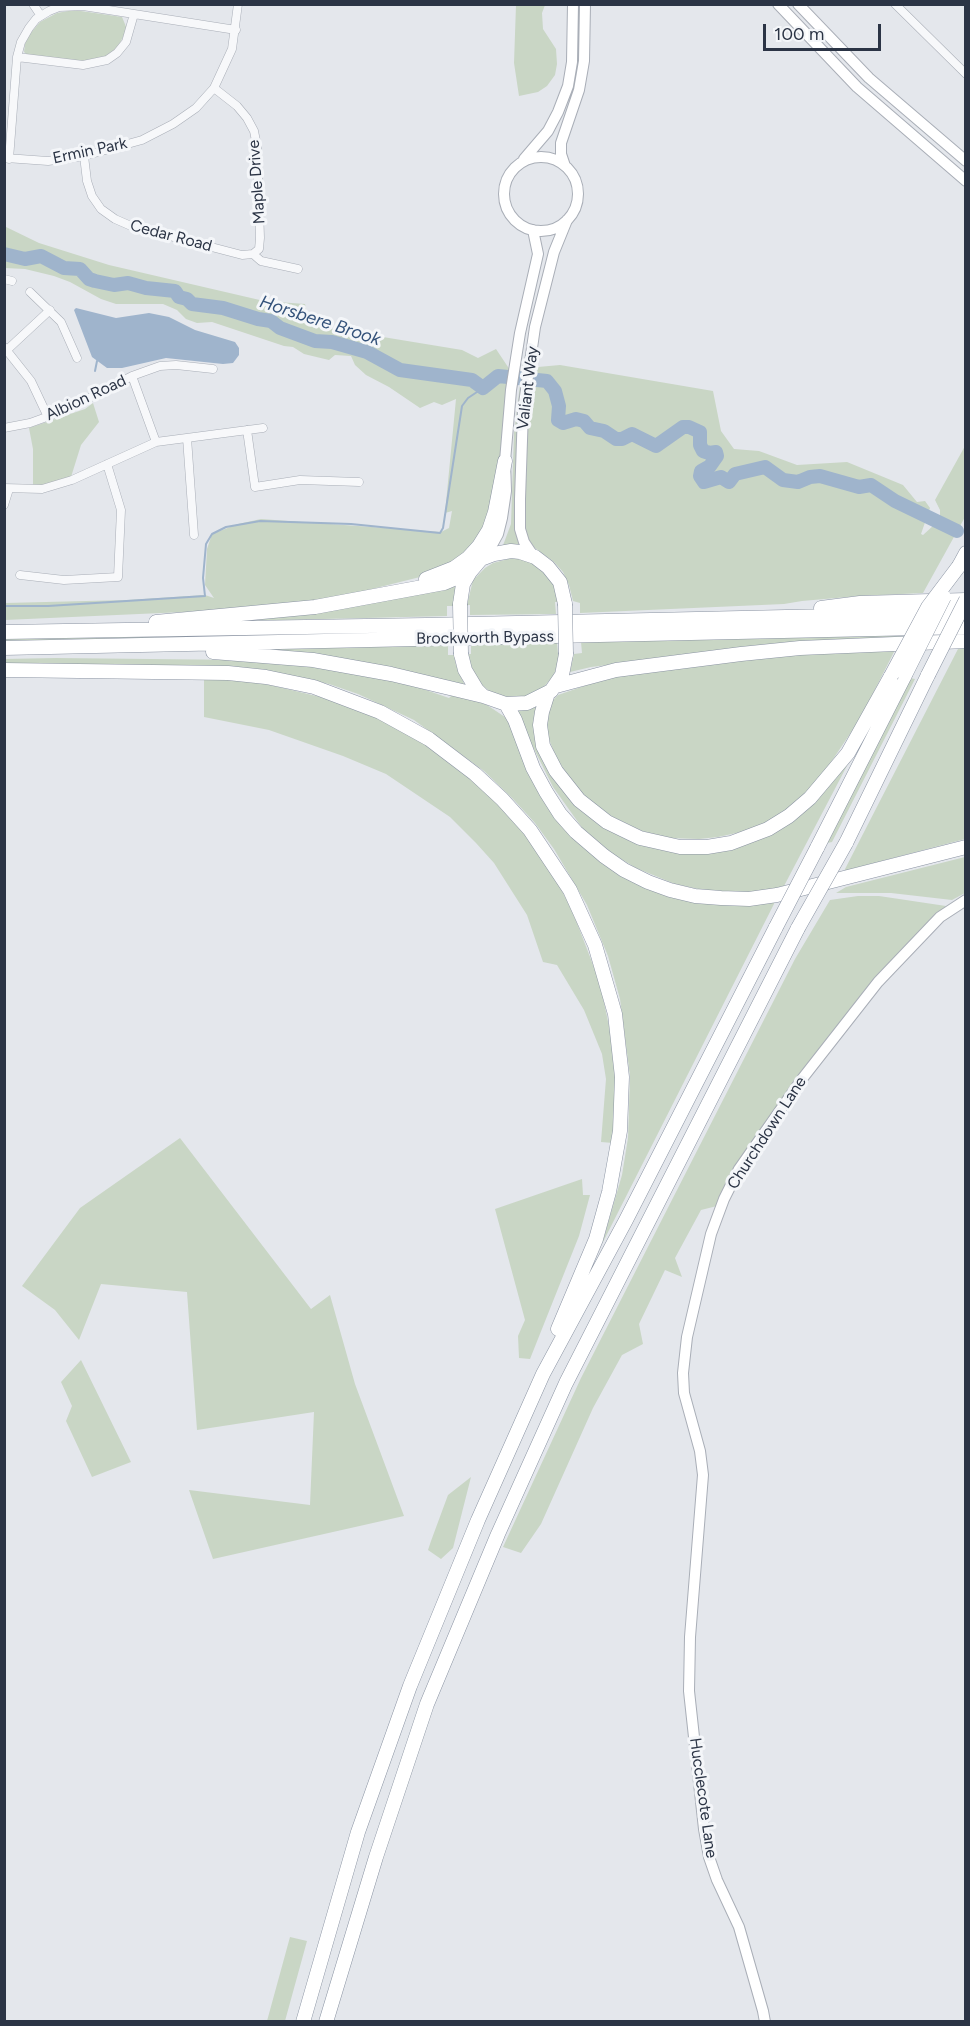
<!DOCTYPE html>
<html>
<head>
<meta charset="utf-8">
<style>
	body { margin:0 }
	#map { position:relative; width:970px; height:2026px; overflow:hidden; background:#e4e7ec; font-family:Figtree,sans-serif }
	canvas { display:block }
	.frame { position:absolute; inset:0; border:6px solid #2b3445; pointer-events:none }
	.scale { position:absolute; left:763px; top:24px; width:118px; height:27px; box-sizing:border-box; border:3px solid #2b3445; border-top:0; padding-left:8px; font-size:18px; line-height:21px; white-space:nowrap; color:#2b3445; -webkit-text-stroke:4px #f4f6f9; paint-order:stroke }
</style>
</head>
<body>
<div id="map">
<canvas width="970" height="2026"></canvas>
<div class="frame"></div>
<div class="scale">100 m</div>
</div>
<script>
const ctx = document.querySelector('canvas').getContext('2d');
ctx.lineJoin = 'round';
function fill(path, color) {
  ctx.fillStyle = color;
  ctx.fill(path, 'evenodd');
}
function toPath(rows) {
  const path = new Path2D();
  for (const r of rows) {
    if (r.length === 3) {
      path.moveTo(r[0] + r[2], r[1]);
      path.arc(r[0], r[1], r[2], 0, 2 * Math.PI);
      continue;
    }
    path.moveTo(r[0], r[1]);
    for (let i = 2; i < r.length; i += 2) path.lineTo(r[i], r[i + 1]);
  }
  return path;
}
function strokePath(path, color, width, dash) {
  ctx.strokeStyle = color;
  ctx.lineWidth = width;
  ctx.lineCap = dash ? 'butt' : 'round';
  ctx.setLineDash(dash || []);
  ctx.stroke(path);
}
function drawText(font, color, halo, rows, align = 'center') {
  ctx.font = font + ' Figtree,sans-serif';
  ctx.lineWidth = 6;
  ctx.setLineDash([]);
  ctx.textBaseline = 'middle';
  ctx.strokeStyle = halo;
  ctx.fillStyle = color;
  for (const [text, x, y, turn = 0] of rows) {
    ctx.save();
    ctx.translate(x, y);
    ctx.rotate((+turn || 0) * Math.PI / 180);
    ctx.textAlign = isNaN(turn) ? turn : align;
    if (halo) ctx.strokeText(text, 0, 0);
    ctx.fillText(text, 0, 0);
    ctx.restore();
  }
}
const green = toPath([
	[516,5,545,5,542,13,543,29,556,49,557,64,555,75,547,86,538,92,519,96,514,63],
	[74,10,122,17,127,29,118,47,108,56,83,62,30,57,24,52,25,44,29,35,40,22,57,13],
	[4,226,39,243,109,265,264,301,305,304,308,318,316,326,462,350,478,358,496,349,510,370,506,422,494,502,475,546,460,559,420,577,344,596,313,601,206,611,5,620,5,603,127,600,205,595,214,598,205,585,207,549,212,534,238,524,261,519,441,532,449,528,452,511,445,513,456,399,442,405,434,402,420,408,389,387,366,375,355,365,351,356,335,355,329,360,304,354,293,347,284,346,212,322,197,323,186,319,177,310,163,304,116,304,101,299,70,282,54,276,25,269,5,268],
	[527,354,521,547,502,548,511,524,514,433,523,361],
	[560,365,713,391,721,431,734,449,759,451,797,465,847,462,903,485,917,502,925,501,930,508,921,534,923,535,934,525,942,526,944,522,940,519,940,510,935,500,965,446,965,517,923,593,859,596,802,601,784,604,580,613,580,603,573,601,569,585,563,572,554,562,535,548,529,541,526,532,525,520,527,444,531,389,534,389,538,367],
	[93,403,99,422,81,445,71,477,42,486,33,486,33,449,29,428,85,409],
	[512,558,531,561,543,569,556,584,560,602,555,602,556,614,470,615,470,605,467,605,473,580,485,568,493,563],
	[458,584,454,606,447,606,447,616,241,621],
	[447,630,448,632,5,641,4,638],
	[903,635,903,637,801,642,591,667,570,672,574,654,582,653,581,642],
	[557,643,558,654,560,655,554,675,542,689,532,695,512,698,493,694,477,681,470,668,469,654,471,654,471,644],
	[448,644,448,655,454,655,456,665,465,686,256,650,265,648],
	[896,648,860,719,823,774,802,796,779,816,750,830,718,837,699,839,668,838,642,831,613,817,594,804,576,787,557,759,548,737,547,723,544,721,551,702,558,695,613,676,750,658],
	[965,648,965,839,844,871,958,649],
	[56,658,245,660,315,666,371,676,420,688,449,698,454,693,487,705,508,719,561,822,579,843,601,860,705,903,733,905,775,902,602,1244,622,1175,628,1138,630,1076,620,999,608,956,587,905,554,849,535,823,513,799,484,771,414,720,358,694,329,684,272,672,240,668,5,664,4,659],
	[910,678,915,679,832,842,827,843],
	[204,679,238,680,270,685,329,699,384,720,436,751,484,789,520,827,550,868,572,910,600,983,615,1055,617,1088,613,1143,601,1142,606,1079,602,1054,584,1010,557,965,543,962,527,915,494,863,476,843,450,817,386,774,343,756,269,730,204,717],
	[536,707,536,724,576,802,661,848,754,839,850,760,784,886,761,892,733,893,703,890,675,884,636,868,613,854,583,829,553,787,532,745,530,745,518,711],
	[965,857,965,893,952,900,891,893,836,893,846,887],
	[858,896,879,896,946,906,895,958,717,1206,701,1210,675,1258,682,1277,665,1270,639,1324,643,1344,622,1355,593,1408,541,1524,521,1553,503,1547,581,1378,795,959,830,900],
	[180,1138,311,1309,330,1295,355,1384,404,1516,213,1559,189,1490,310,1505,314,1412,197,1430,187,1292,101,1284,79,1340,55,1310,22,1286,80,1208],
	[582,1179,583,1195,590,1195,579,1236,530,1359,519,1358,518,1336,525,1320,495,1209],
	[81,1360,131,1462,92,1477,66,1421,72,1406,61,1382],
	[471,1477,453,1548,441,1559,428,1550,431,1541,448,1495],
	[290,1937,307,1941,285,2021,267,2021]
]);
const water = toPath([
	[76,308,116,318,149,313,169,317,195,330,235,342,239,348,239,355,233,363,223,364,166,358,122,368,107,368,92,357,74,310]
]);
const stream = toPath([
	[95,371,97,361],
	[4,606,48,606,205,596,203,578,206,544,212,534,226,527,260,521,351,524,440,533,443,528,462,406,468,398,483,388]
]);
const river = toPath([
	[4,254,25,259,41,256,64,268,80,269,89,279,95,281,114,285,128,283,146,288,175,291,179,297,187,299,192,304,223,308,258,319,271,321,280,328,315,341,332,342,367,352,400,370,472,380,483,388,498,376,547,381,555,391,559,406,558,420,563,423,576,419,584,421,590,428,604,431,616,439,622,439,632,434,656,446,683,427,689,427,700,432,700,445,703,451,709,453,716,452,717,456,710,466,701,471,700,476,704,482,721,477,729,482,735,474,765,467,783,480,798,482,810,477,820,476,859,487,871,485,895,501,957,531]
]);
const street = toPath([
	[33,4,41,16],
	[895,4,966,74],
	[17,57,83,65,107,60,117,53,126,42,134,14],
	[214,88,237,106,247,118,254,131,257,146,260,238,259,249,253,254],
	[84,156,87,181,92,196,101,209,115,219,131,226,242,255,253,254,261,261,298,269],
	[6,158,48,161,84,156,142,140,173,124,196,108,214,88,232,49,238,4],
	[9,159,17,57,21,42,29,28,36,19,49,11,59,7,83,6,236,30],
	[4,279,12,281],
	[30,292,61,322,77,358],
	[4,347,31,381,48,417],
	[8,349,50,310],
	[132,376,156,442],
	[4,428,30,423,66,410,132,376,160,366,176,365,213,369],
	[247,430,255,487,300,480,359,482],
	[187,438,194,535],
	[4,488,42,489,72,480,156,442,263,428],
	[4,505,9,489],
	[20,575,64,580,118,577,121,510,107,464]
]);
const secondary = toPath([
	[778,4,857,87,966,181],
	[798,4,869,78,966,161],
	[541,194,37],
	[524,159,548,131,558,112,568,86,572,62,573,4],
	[565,166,561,154,561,143,579,90,584,61,585,4],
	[534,557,524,542,520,529,520,499,523,411,535,327,554,252,567,220],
	[481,559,492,545,498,534,502,518,506,491,505,461,511,390,520,333,538,254,533,230],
	[765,2022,763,2011,739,1927,717,1880,709,1857,704,1829,689,1691,690,1637,703,1475,700,1451,684,1393,683,1373,687,1337,711,1234,724,1199,739,1169,802,1079,878,982,940,917,966,900]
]);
const highway = toPath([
	[959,566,966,553],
	[426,579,454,568,468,558,479,546,489,530,495,512,505,461],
	[460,604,463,584,470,572,481,559,494,554,511,551,520,552,535,557,548,567,560,582,565,604],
	[821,608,860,603,966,600],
	[156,622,315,607,444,583,470,572],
	[4,632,426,625,966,613],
	[4,648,966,627],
	[213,652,313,660,391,674,483,696],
	[461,654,465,670,477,690,483,696,506,704,527,703,551,691,562,675,566,654],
	[4,670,228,673,266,677,314,687,380,712,429,739,475,774,502,799,530,830,570,890,595,945,615,1014,622,1077,620,1131,609,1192,596,1239,558,1329],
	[556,686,616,670,741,654,800,648,966,641],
	[548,693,542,712,540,725,543,746,556,771,579,800,607,822,640,838,680,847,707,847,731,843,768,829,789,816,810,798,848,753,891,676],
	[506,704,515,720,533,768,546,792,560,814,576,832,604,856,624,870,648,882,670,890,695,896,721,898,749,899,777,895,966,847],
	[846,843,928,675],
	[817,848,905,675],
	[303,2022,358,1832,410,1686,478,1520,543,1374,626,1220,776,927],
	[326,2022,376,1857,427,1704,498,1534,566,1383,798,928]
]);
const highwayBridge = toPath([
	[460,604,461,654],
	[565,604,566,654],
	[905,675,944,597],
	[928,675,966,600],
	[891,676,928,607,959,566],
	[776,927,817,848],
	[798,928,846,843]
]);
const streetNames = [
	["Ermin Park",90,151,-12],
	["Maple Drive",257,182,-94],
	["Cedar Road",171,236,15],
	["Valiant Way",528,388,-83],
	["Albion Road",86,398,-25],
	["Brockworth Bypass",485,638,-1],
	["Churchdown Lane",767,1133,-57],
	["Hucclecote Lane",703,1798,82]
];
const waterNames = [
	["Horsbere Brook",320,321,18]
];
fill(green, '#c9d6c5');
fill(water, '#9fb4cc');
strokePath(stream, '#9fb4cc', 2);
strokePath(river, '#9fb4cc', 14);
strokePath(street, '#a9aeb7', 9);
strokePath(secondary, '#a9aeb7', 12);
strokePath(highway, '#8b94a3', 15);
strokePath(street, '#f7f8fa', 8);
strokePath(secondary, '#fff', 10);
strokePath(highway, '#fff', 14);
strokePath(highwayBridge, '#8b94a3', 15, []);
strokePath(highwayBridge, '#fff', 14);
drawText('16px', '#2b3445', '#f4f6f9', streetNames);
drawText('italic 18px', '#34527a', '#f4f6f9', waterNames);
</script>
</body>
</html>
